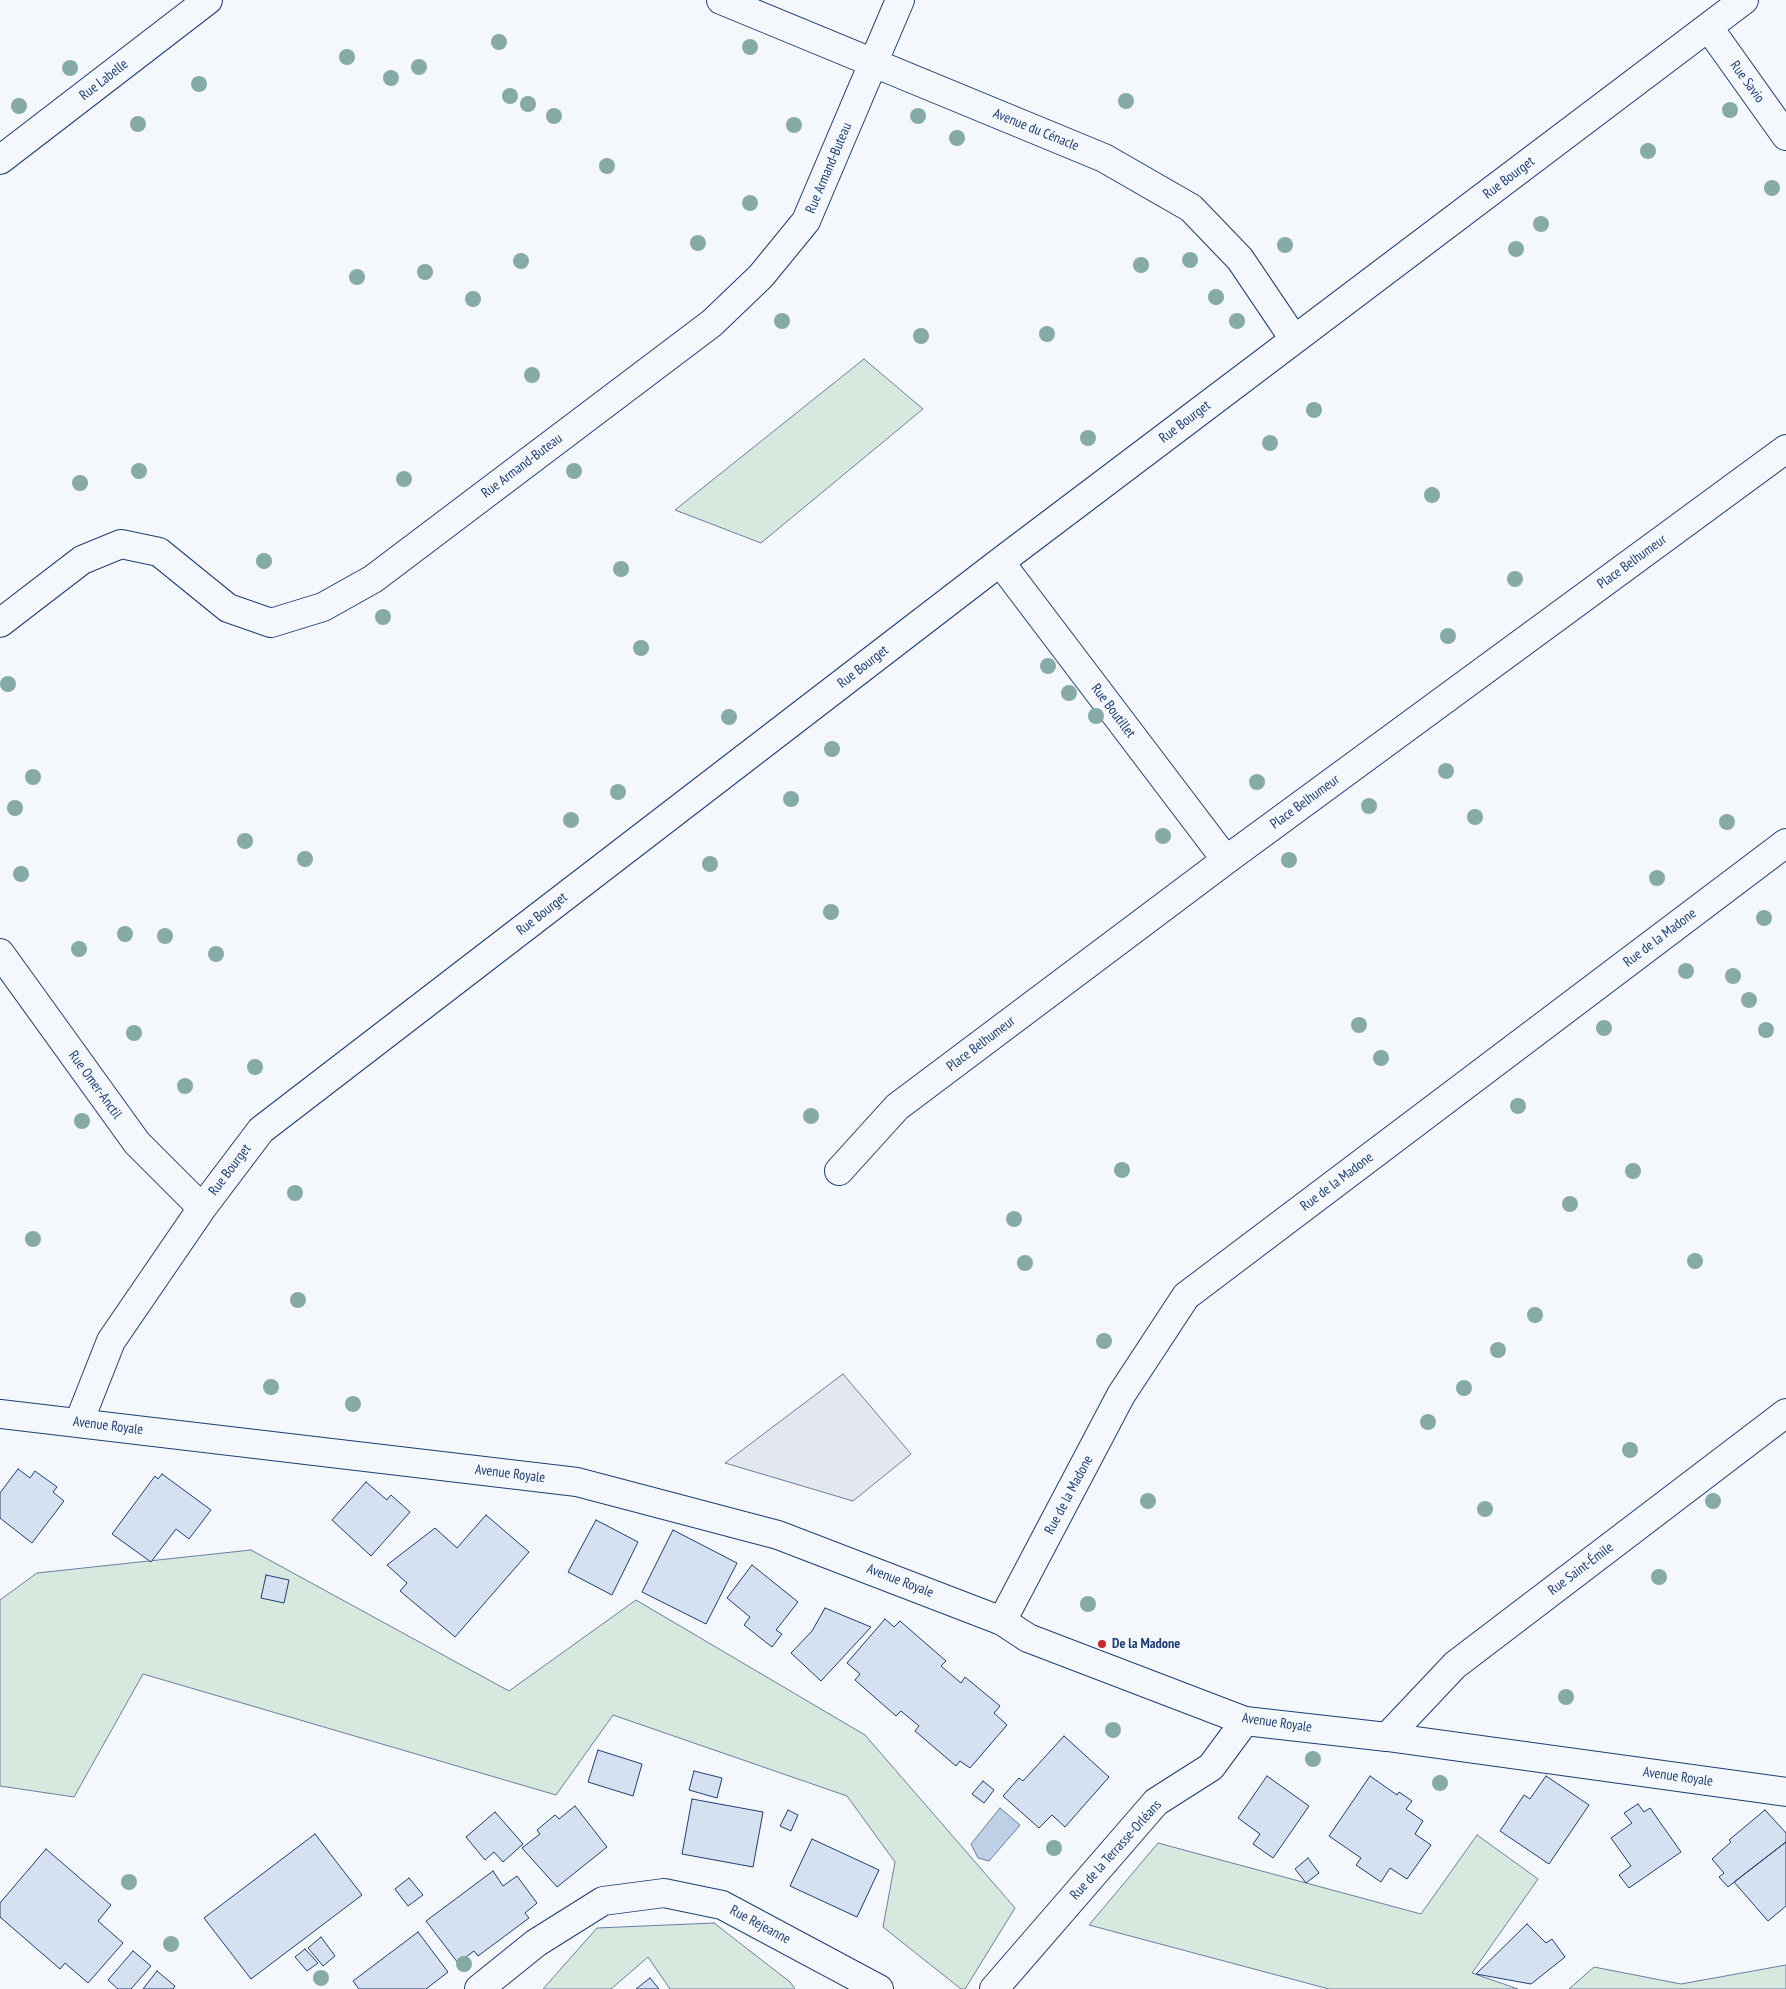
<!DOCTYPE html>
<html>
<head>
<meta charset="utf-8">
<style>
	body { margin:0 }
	canvas { display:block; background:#f4f7fb }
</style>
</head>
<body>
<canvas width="1786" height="1989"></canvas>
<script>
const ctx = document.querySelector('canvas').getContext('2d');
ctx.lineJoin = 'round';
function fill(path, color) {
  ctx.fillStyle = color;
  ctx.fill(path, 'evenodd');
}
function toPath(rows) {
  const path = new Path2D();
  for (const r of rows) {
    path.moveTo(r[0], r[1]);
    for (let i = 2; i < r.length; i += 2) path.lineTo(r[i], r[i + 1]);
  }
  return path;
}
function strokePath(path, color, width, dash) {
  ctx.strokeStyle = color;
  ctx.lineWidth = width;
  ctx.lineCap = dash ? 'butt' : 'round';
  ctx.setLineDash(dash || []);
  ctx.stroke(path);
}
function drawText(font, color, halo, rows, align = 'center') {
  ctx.font = font + ' "PT Sans Narrow",sans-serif';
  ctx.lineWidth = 4;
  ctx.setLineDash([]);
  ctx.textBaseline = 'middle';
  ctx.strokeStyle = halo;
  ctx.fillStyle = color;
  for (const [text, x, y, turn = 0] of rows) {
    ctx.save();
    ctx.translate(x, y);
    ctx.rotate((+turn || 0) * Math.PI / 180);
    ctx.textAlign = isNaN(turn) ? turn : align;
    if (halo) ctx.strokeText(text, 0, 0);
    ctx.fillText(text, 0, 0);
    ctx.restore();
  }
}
const green = toPath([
	[864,359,923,409,761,543,675,510,864,359],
	[251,1550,509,1691,636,1600,865,1735,1015,1908,965,1989,961,1989,883,1927,895,1862,847,1796,613,1715,556,1795,143,1674,74,1797,0,1786,0,1600,37,1573,251,1550],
	[1477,1835,1538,1879,1472,1973,1518,1989,1329,1989,1089,1925,1158,1843,1421,1914,1477,1835],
	[714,1923,790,1982,795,1989,670,1989,648,1957,611,1989,543,1989,597,1928,714,1923],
	[1786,1965,1786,1989,1569,1989,1594,1967,1681,1984,1786,1965]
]);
const parking = toPath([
	[843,1374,911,1454,853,1501,725,1463,843,1374]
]);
const water = toPath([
	[1000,1808,1020,1825,989,1861,978,1858,971,1844,1000,1808]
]);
const building = toPath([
	[18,1469,30,1478,35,1471,57,1487,53,1492,64,1501,32,1543,0,1518,0,1493,18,1469],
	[162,1474,211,1510,189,1539,176,1529,151,1562,112,1534,155,1476,158,1479,162,1474],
	[366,1482,387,1500,391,1495,410,1512,371,1556,332,1520,366,1482],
	[486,1515,529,1552,455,1637,400,1591,407,1583,387,1565,435,1528,457,1548,486,1515],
	[596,1520,638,1542,612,1595,568,1572,596,1520],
	[673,1530,737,1563,706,1624,642,1592,673,1530],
	[752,1565,798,1602,776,1630,782,1634,772,1647,744,1625,750,1617,727,1598,752,1565],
	[266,1575,289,1580,284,1603,261,1598,266,1575],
	[825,1608,871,1627,821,1681,791,1653,812,1631,825,1608],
	[885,1619,894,1627,900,1621,946,1661,941,1666,961,1683,965,1677,1000,1706,994,1713,1007,1725,970,1768,960,1761,956,1766,915,1731,919,1726,901,1711,896,1716,855,1680,860,1674,847,1663,885,1619],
	[1064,1736,1109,1777,1065,1827,1052,1815,1039,1828,1003,1796,1019,1778,1023,1781,1064,1736],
	[598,1750,642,1764,633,1796,588,1782,598,1750],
	[694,1771,722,1778,717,1798,689,1790,694,1771],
	[1267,1776,1309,1806,1273,1858,1253,1844,1260,1834,1238,1818,1267,1776],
	[1370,1776,1397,1795,1399,1792,1412,1801,1406,1809,1423,1821,1415,1834,1431,1845,1407,1879,1390,1868,1381,1882,1356,1865,1361,1858,1329,1836,1370,1776],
	[1546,1776,1589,1805,1549,1864,1500,1831,1524,1795,1530,1799,1546,1776],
	[983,1781,994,1790,984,1803,972,1794,983,1781],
	[692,1799,763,1812,753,1867,682,1854,692,1799],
	[1638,1804,1644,1812,1650,1808,1681,1852,1629,1888,1619,1875,1631,1866,1611,1838,1632,1823,1624,1813,1638,1804],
	[575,1806,607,1847,557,1887,522,1848,540,1834,537,1830,555,1815,559,1819,575,1806],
	[788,1810,798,1815,791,1831,780,1826,788,1810],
	[1765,1810,1786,1833,1786,1842,1728,1887,1719,1877,1724,1873,1712,1859,1731,1842,1729,1840,1765,1810],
	[495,1812,523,1844,503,1862,494,1852,485,1860,466,1837,495,1812],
	[315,1834,362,1895,251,1979,204,1918,315,1834],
	[812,1839,879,1870,857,1917,790,1886,812,1839],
	[1786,1842,1786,1906,1768,1921,1734,1882,1786,1842],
	[46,1849,111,1905,98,1921,123,1943,88,1983,65,1963,60,1969,0,1917,0,1903,46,1849],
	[1308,1858,1319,1873,1306,1883,1295,1869,1308,1858],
	[493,1871,503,1886,517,1876,537,1903,525,1913,529,1918,478,1956,474,1951,458,1963,426,1921,493,1871],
	[409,1878,423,1895,408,1906,395,1889,409,1878],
	[1527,1924,1546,1943,1552,1939,1565,1957,1531,1984,1476,1974,1527,1924],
	[418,1932,448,1972,426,1989,359,1989,353,1981,418,1932],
	[321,1937,335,1956,323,1966,308,1948,321,1937],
	[305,1949,318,1963,307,1971,295,1957,305,1949],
	[133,1951,151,1966,131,1989,118,1989,108,1980,133,1951],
	[157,1971,175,1986,173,1989,143,1989,157,1971],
	[650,1978,659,1989,636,1989,650,1978]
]);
const street = toPath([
	[721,0,1104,158,1191,208,1240,259,1294,339],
	[1709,28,1786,136],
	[1000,562,1226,860],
	[0,623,82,560,121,544,159,552,228,608,271,623,323,607,373,579,712,323,761,276,806,221,900,0],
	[0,953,137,1143,202,1208],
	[839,1171,897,1107,1226,860,1786,449],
	[79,1422,111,1341,202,1208,261,1130,1000,562,1744,0],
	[1002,1621,1121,1395,1186,1296,1786,843],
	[1387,1737,1455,1665,1786,1413],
	[479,1989,536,1943,603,1901,664,1893,722,1905,879,1989],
	[994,1989,1156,1802,1211,1767,1245,1721]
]);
const secondary = toPath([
	[0,160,208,0],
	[0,1414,577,1482,778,1535,1002,1621,1028,1638,1245,1721,1387,1737,1786,1792]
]);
const trees = [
	[499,42],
	[750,47],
	[347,57],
	[419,67],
	[70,68],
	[391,78],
	[199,84],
	[510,96],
	[1126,101],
	[528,104],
	[19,106],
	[1730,110],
	[554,116],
	[918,116],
	[138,124],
	[794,125],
	[957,138],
	[1648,151],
	[607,166],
	[1772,188],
	[750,203],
	[1541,224],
	[698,243],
	[1285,245],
	[1516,249],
	[1190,260],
	[521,261],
	[1141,265],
	[425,272],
	[357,277],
	[1216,297],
	[473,299],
	[782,321],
	[1237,321],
	[1047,334],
	[921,336],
	[532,375],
	[1314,410],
	[1088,438],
	[1270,443],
	[139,471],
	[574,471],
	[404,479],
	[80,483],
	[1432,495],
	[264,561],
	[621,569],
	[1515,579],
	[383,617],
	[1448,636],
	[641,648],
	[1048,666],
	[8,684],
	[1069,693],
	[1096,716],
	[729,717],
	[832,749],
	[1446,771],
	[33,777],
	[1257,782],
	[618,792],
	[791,799],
	[1369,806],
	[15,808],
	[1475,817],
	[571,820],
	[1727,822],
	[1163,836],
	[245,841],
	[305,859],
	[1289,860],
	[710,864],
	[21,874],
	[1657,878],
	[831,912],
	[1764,918],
	[125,934],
	[165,936],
	[79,949],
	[216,954],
	[1686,971],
	[1733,976],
	[1749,1000],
	[1359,1025],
	[1604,1028],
	[1766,1030],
	[134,1033],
	[1381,1058],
	[255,1067],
	[185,1086],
	[1518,1106],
	[811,1116],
	[82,1121],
	[1122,1170],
	[1633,1171],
	[295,1193],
	[1570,1204],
	[1014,1219],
	[33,1239],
	[1695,1261],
	[1025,1263],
	[298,1300],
	[1535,1315],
	[1104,1341],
	[1498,1350],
	[271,1387],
	[1464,1388],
	[353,1404],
	[1428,1422],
	[1630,1450],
	[1148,1501],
	[1713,1501],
	[1485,1509],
	[1659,1577],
	[1088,1604],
	[1566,1697],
	[1113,1730],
	[1313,1759],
	[1440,1783],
	[1054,1848],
	[129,1882],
	[171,1944],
	[464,1964],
	[321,1978]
];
const markers = [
	[1102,1644,5,"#c62828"]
];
const streetNames = [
	["Rue Labelle",104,80,-38],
	["Rue Savio",1747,82,54],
	["Avenue du Cénacle",1036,130,22],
	["Rue Armand-Buteau",829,168,-67],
	["Rue Bourget",1509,178,-37],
	["Rue Bourget",1185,422,-37],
	["Rue Armand-Buteau",522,466,-37],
	["Place Belhumeur",1632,562,-36],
	["Rue Bourget",863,667,-38],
	["Rue Boutillet",1113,711,53],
	["Place Belhumeur",1305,802,-36],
	["Rue Bourget",542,914,-38],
	["Rue de la Madone",1660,938,-37],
	["Place Belhumeur",981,1044,-37],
	["Rue Omer-Anctil",95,1085,54],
	["Rue Bourget",230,1170,-53],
	["Rue de la Madone",1337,1182,-37],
	["Avenue Royale",108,1426,7],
	["Avenue Royale",510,1474,7],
	["Rue de la Madone",1069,1495,-62],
	["Rue Saint-Émile",1581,1569,-37],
	["Avenue Royale",900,1581,21],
	["Avenue Royale",1277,1723,8],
	["Avenue Royale",1678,1777,8],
	["Rue de la Terrasse-Orléans",1116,1850,-48],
	["Rue Rejeanne",760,1925,28]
];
const poiNames = [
	["De la Madone",1112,1644]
];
fill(green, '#d7e8df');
strokePath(green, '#687fa3', 1);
fill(parking, '#e3e8f0');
strokePath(parking, '#687fa3', 1);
fill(water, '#bed0e5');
strokePath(water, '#687fa3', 1);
fill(building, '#d5e0f0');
strokePath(building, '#1d3f73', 1);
strokePath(street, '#1d3f73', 30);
strokePath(secondary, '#1d3f73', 30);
strokePath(street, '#f4f7fb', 28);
strokePath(secondary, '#f4f7fb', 28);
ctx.fillStyle = '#86aba6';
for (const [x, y] of trees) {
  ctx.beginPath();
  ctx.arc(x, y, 8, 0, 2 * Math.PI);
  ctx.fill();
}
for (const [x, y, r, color] of markers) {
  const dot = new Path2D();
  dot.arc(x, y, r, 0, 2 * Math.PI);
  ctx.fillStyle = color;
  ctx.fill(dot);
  strokePath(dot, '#f4f7fb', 2);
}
drawText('14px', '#1d3f73', '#f4f7fb', streetNames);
drawText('bold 14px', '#1d3f73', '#f4f7fb', poiNames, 'left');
</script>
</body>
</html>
